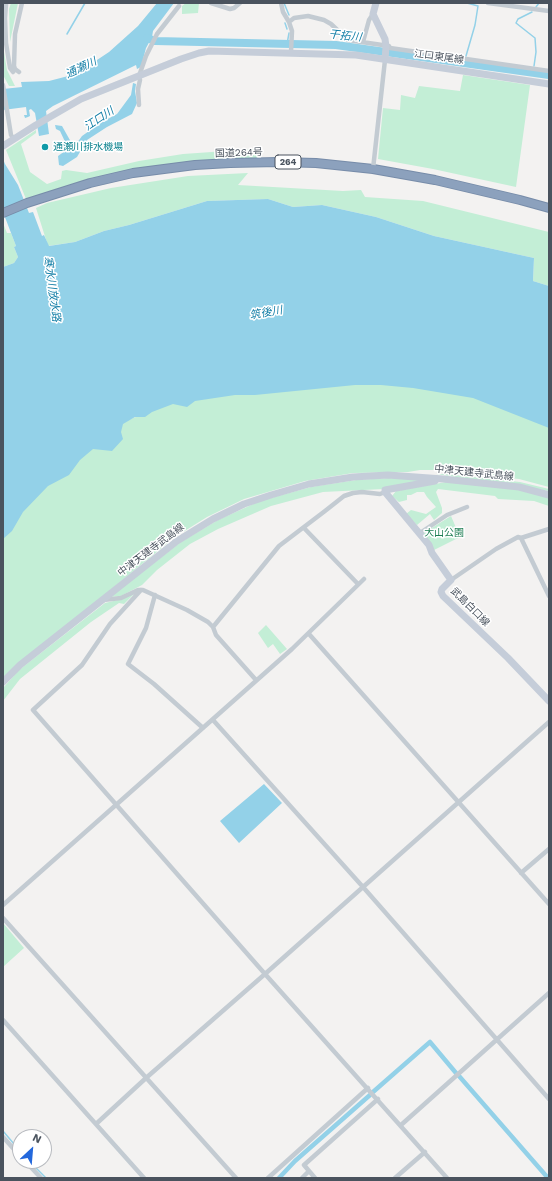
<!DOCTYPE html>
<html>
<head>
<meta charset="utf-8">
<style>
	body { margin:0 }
	#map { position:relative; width:552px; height:1181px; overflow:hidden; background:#f3f2f1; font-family:"Work Sans",sans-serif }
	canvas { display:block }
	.frame { position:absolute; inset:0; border:4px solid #4a535e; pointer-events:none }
	.north { position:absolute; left:12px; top:1129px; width:40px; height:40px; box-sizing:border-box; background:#fff; border:1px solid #b7babf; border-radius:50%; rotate:26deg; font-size:11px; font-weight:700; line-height:16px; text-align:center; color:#4a535e }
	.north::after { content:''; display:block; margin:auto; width:14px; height:18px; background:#2368dc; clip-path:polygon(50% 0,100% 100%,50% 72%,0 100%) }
</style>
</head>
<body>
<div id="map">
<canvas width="552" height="1181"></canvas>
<div class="frame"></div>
<div class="north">N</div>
</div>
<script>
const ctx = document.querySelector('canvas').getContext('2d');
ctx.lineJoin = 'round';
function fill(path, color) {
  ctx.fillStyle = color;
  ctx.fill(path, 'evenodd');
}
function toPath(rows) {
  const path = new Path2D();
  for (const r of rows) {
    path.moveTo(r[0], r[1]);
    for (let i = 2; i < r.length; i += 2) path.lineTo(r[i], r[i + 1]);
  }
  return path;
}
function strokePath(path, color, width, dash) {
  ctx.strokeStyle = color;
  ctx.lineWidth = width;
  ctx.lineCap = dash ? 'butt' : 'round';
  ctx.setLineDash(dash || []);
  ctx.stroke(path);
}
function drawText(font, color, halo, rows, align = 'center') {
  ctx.font = font + ' "Work Sans","Noto Sans JP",sans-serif';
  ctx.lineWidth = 3;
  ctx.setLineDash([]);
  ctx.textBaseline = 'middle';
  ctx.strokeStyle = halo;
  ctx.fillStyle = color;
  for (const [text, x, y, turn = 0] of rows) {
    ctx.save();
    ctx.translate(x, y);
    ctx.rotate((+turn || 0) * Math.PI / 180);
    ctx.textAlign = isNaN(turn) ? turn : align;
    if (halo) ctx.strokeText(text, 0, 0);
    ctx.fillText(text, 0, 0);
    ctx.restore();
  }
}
const green = toPath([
	[11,3,18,3,10,42,9,9],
	[186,3,199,3,198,13,182,14,182,6],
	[3,46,7,70,15,86,9,86,3,75],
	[463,75,530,85,516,187,433,169,378,159,383,108,400,110,401,95,415,98,419,86,460,91],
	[36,130,36,133,21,144,30,172,47,184,61,179,62,171,66,170,87,173,139,161,183,154,255,149,258,158,193,161,138,168,91,178,26,199,6,150],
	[248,173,238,185,343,191,361,190,365,197,423,201,549,232,549,286,533,281,534,258,434,236,376,217,322,205,293,207,268,199,207,201,129,225,104,231,75,242,48,246,36,208,47,203,111,188,188,176],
	[3,223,7,233,11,233,16,246,14,247,18,257,14,263,3,267],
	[357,382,475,393,549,426,549,487,519,479,441,470,420,470,408,472,353,473,305,481,244,499,207,517,175,537,3,678,3,522,96,433,178,400],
	[436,474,445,474,520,482,549,489,549,491],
	[389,478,430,480,384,489,323,492,271,506,218,529,190,544,157,570,142,585,121,596,110,597,181,542,218,520,260,501,311,487,356,480],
	[446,482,521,490,549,497,549,506,534,501,498,499,495,496,438,489,436,492,442,508,442,513,434,520,430,514,417,525,406,514,411,510,426,514,436,507,427,497,424,492,417,492,411,495,407,495,407,500,399,502,392,496,396,491],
	[451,516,460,537,434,550,422,534],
	[135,593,124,604,119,603,91,622,20,679,3,701,3,688,19,670,105,603,122,599],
	[266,625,287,649,280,654,273,644,268,648,258,633],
	[3,923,24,948,3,967]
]);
const water = toPath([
	[157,3,174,3,153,31,152,37,146,48,141,67,137,69,136,65,53,106,46,111,49,134,39,136,35,113,31,109,29,110,30,116,28,117,25,118,24,115,27,115,26,107,3,110,3,89,22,87,21,82,49,81,76,74,109,52,138,26],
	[133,83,136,84,135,91,137,103,132,114,107,127,87,140,77,157,63,166,59,165,58,156,65,151,67,146,60,131,56,129,55,125,62,126,71,142,77,143,82,136,102,122,117,114,131,95],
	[3,159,5,164,18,185,29,213,33,212,42,236,44,235,49,246,75,242,104,231,129,225,207,201,268,199,293,207,322,205,376,217,434,236,534,258,533,281,549,286,549,428,473,398,413,388,381,385,355,385,255,395,235,395,195,401,187,407,173,404,152,412,145,417,135,417,123,424,121,432,123,439,112,451,93,449,80,460,69,475,48,486,23,512,12,531,3,539,3,267,14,263,18,257,14,247,16,246,3,212],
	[264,784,282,803,239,843,220,821]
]);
const stream = toPath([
	[284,3,289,15],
	[536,7,539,3],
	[532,12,518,19,516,23,535,38,536,52,534,66],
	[285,23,287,29],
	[67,34,85,3],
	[287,44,289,33],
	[466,56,475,25,478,6,467,3],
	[3,1131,20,1151],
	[29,1161,46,1178]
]);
const canal = toPath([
	[459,1076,548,1178],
	[373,1092,430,1042,456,1073],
	[279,1178,295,1161,370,1095]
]);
const river = toPath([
	[147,38,155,41,336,45,549,75]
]);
const street = toPath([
	[211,3,230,9,234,8,240,3],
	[281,3,283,12,289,22,292,31,291,52],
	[488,3,549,11],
	[6,4,5,18,6,43,10,68,13,72,15,69],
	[289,22,294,18,308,16,324,20,331,24,348,40,389,46,390,48,549,71],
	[363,42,369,20,373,14],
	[19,72,15,69,14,66,15,34,22,3],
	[3,85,11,135,14,139],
	[139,105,138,89,140,80,139,76,146,56,157,34,179,6],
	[373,169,385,60],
	[304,528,358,584],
	[420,533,447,515,467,507],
	[521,538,549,596],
	[451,580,496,549,518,537,521,538,549,529],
	[141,590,110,624,82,665,33,710,265,974,447,1178],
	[155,595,146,628,128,664,154,684,203,728],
	[103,600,121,598,138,590,143,590,187,610,208,622,213,627,216,635,256,680],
	[213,627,279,546,325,511,344,496,353,493,362,492,380,494,385,492],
	[309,634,549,904],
	[213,720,363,887,549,1099],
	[521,873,549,849],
	[3,905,292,649,364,579],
	[3,918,236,1178],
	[3,1020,144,1178],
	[96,1124,146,1078,265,974,549,722],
	[401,1125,549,993],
	[3,1137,20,1156],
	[25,1161,41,1178],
	[268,1178,368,1088],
	[302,1178,309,1171],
	[315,1178,304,1165,378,1099],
	[395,1178,425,1152]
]);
const secondary = toPath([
	[376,3,373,14,385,39,386,47,385,60],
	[3,146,36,125,81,99,181,59,199,53,209,51,356,55,549,84],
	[435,481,385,490,385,492,429,545,432,553,451,580,442,589,441,592,443,596,508,658,549,701],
	[3,682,20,665,177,541,213,519,244,504,271,495,309,484,353,477,388,475,443,479,519,487,549,495]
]);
const highway = toPath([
	[3,213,27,203,90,183,133,173,195,165,230,163,278,162,316,163,373,169,435,180,520,200,549,208]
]);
const markers = [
	[45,147,4,"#0f9aa8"]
];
const shields = [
	[288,162,26]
];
const shieldNames = [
	["264",288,162]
];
const streetNames = [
	["江口東尾線",439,57,8],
	["国道264号",239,153,-2],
	["中津天建寺武島線",474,473,6],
	["中津天建寺武島線",151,550,-37],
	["武島白口線",470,607,45]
];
const cultureNames = [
	["通瀬川排水機場",53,147]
];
const parkNames = [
	["大山公園",444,533]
];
const waterNames = [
	["干拓川",345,36,6],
	["通瀬川",81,68,-25],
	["江口川",99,119,-33],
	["寒水川放水路",52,289,82],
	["筑後川",266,313,-10]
];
fill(green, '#c3eed6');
fill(water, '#93d1e8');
strokePath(stream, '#93d1e8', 1.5);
strokePath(canal, '#93d1e8', 4.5);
strokePath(river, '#93d1e8', 8);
strokePath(highway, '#778ca9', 10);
strokePath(street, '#c3cbd2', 4.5);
strokePath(secondary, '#c5cdd9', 7);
strokePath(highway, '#8ca1bd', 8);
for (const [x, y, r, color] of markers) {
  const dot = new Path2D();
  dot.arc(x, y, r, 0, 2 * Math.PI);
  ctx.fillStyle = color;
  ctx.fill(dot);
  strokePath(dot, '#fff', 1.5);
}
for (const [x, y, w] of shields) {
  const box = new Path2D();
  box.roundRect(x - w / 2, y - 7, w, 14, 3);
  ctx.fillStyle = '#fff';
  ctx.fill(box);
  strokePath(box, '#4a535e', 1);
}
drawText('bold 9px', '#4a535e', null, shieldNames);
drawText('10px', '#4a535e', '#fff', streetNames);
drawText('10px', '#0d838f', '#fff', cultureNames, 'left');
drawText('10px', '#1d7d53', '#fff', parkNames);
drawText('italic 11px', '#147fa7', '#fff', waterNames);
</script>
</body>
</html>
